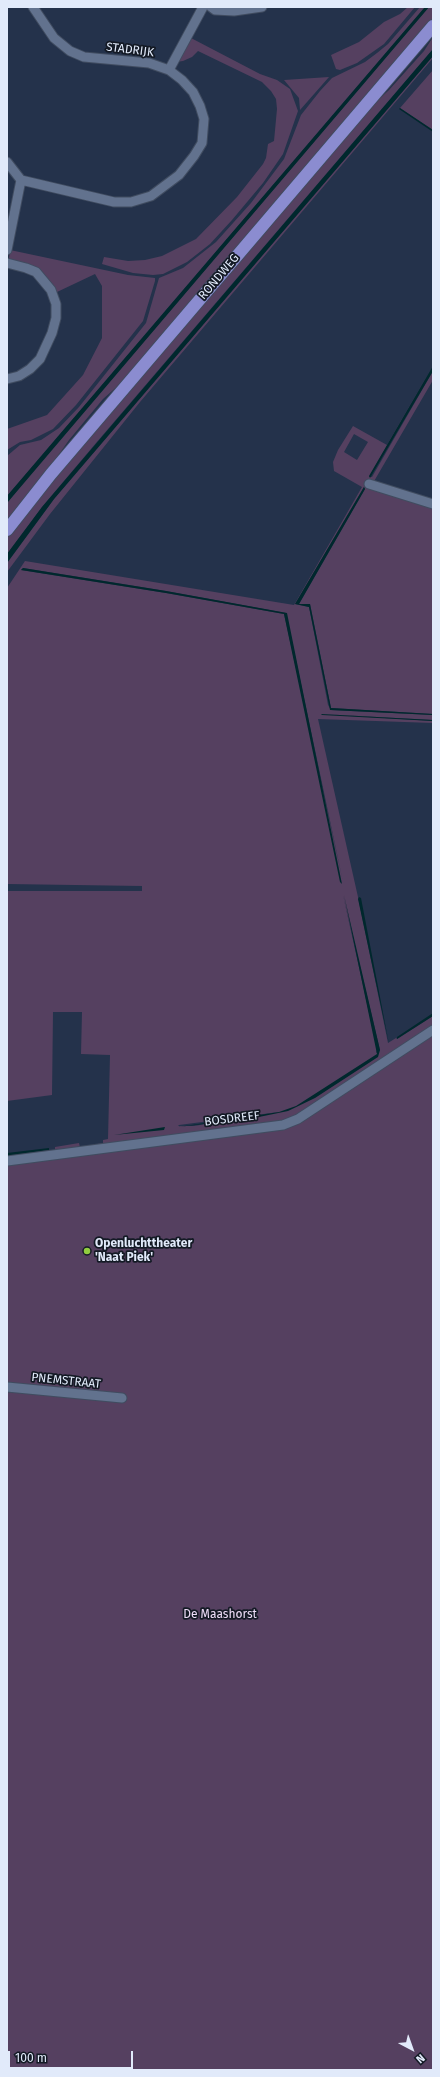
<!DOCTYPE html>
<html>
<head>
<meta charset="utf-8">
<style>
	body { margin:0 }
	#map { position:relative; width:440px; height:2077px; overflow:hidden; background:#24324b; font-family:"Fira Sans",sans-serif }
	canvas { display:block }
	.frame { position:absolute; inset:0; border:8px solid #e1eafa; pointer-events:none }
	.north { position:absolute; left:392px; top:2029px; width:40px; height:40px; -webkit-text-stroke:3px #141a25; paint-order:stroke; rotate:139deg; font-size:11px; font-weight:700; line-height:16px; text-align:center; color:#e1eafa }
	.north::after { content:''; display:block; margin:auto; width:14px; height:18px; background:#e1eafa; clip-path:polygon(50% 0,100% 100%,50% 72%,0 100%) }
	.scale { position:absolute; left:8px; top:2051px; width:125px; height:18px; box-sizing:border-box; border:2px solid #e1eafa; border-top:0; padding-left:5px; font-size:12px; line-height:14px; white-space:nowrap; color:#e1eafa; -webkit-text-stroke:3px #141a25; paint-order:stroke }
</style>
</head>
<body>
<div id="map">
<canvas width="440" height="2077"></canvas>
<div class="frame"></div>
<div class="north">N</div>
<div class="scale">100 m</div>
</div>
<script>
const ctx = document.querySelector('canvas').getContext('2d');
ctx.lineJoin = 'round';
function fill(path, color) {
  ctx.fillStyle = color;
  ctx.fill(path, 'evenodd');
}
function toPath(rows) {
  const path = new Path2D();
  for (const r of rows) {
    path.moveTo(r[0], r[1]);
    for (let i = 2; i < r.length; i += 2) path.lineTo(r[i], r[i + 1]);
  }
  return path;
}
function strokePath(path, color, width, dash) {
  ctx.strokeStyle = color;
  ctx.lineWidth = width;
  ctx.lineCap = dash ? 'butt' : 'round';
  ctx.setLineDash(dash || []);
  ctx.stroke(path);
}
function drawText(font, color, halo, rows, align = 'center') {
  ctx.font = font + ' "Fira Sans",sans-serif';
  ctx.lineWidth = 3.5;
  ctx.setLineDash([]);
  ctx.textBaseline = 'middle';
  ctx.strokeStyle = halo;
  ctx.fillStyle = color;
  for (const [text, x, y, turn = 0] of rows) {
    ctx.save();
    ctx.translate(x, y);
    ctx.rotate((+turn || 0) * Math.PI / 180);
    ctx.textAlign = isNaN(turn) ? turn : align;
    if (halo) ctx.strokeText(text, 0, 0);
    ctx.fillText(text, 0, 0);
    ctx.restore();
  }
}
const green = toPath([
	[408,7,415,7,384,44,357,63,340,70,336,69,331,55,359,42,384,22,400,14],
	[420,7,425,7,7,496,7,456,20,445,41,440,59,428,79,407,146,323,159,278,183,268,216,242,251,203,284,159,301,115,320,91,332,78,365,62,377,53,388,44],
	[429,7,433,7,433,19,128,377,103,399,69,440,48,470,7,520,7,503,23,483],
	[433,37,433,49,96,443,42,507,7,554,7,537,37,498,364,113,389,90,424,51],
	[191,38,260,74,277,80,290,89,298,111,283,154,263,183,232,220,210,244,187,262,163,274,153,275,133,273,102,264,104,257,128,261,145,260,162,256,196,239,237,197,263,164,266,158,268,144,274,141,277,109,276,99,271,91,262,82,198,51,192,57,183,61,176,62],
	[433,56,433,58,140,402,50,514,7,572,7,563,54,499],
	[433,70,433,130,400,108],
	[329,77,300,110,299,98,284,80],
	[10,250,128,275,155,278,155,281,143,321,76,405,53,429,31,440,20,442,7,450,7,429,47,415,83,375,102,338,102,286,95,274,57,292,50,282,11,260,9,258],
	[433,365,369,477,372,477,433,371,433,380,373,483,433,505,433,714,331,708,310,604,299,604,365,489,364,487,295,604,309,607,328,705,331,710,433,715,433,720,321,714,433,721,433,723,318,719,358,897,388,1043,396,1038,397,1039,433,1016,433,2070,7,2070,7,1156,55,1151,55,1147,79,1143,80,1147,103,1143,103,1140,108,1139,110,1055,81,1054,82,1012,53,1012,52,1095,7,1101,7,891,142,891,142,886,7,884,7,588,25,561,294,605,362,487,334,471,333,462,338,450,353,426,387,445],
	[354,434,368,442,357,460,344,452],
	[23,568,166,591,286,613,343,882,284,614,166,593,21,570],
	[343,895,380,1050,376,1053,377,1049],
	[279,1112,194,1126,178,1126,179,1125]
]);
const water = toPath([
	[425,7,429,7,7,503,7,496],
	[433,49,433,56,54,499,7,563,7,554,42,507],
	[400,108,433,130,433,132,399,109],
	[433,366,433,371,370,478,369,476],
	[364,487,365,489,299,604,310,604,331,708,433,714,433,715,330,710,309,607,295,604],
	[23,568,166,591,287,613,342,884,340,882,284,614,166,593,21,570],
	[321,714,433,720,433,721,322,715],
	[344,895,380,1050,378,1057,315,1098,288,1111,254,1118,178,1127,279,1112,296,1106,377,1054],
	[359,897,361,898,389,1044,358,899],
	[433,1013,433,1016,397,1039,397,1037],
	[165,1127,164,1130,114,1135],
	[49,1148,49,1150,7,1156,7,1153]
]);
const minor = toPath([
	[211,7,215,10,234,11,262,7],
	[169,70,203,7],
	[7,162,21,180,114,202,131,202,151,196,179,175,194,156,202,143,204,119,200,106,193,92,182,80,169,70,149,63,84,57,70,51,54,38,33,7],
	[7,250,21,180],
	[7,263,26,268,36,272,51,290,56,304,56,318,52,333,40,359,30,369,19,376,7,379],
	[369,484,433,504],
	[7,1161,283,1125,298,1119,433,1030],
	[7,1387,122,1398]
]);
const major = toPath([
	[7,530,51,474,433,26]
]);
const markers = [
	[87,1251,4,"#91cd3f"]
];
const streetNames = [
	["STADRIJK",130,50,7],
	["RONDWEG",219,277,-50],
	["BOSDREEF",232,1119,-7],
	["PNEMSTRAAT",66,1381,6]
];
const poiNames = [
	["Openluchttheater",95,1244],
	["'Naat Piek'",95,1258]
];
const parkNames = [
	["De Maashorst",220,1615]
];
fill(green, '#554060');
fill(water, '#00282d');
strokePath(minor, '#404c60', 11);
strokePath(major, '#404c60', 14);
strokePath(minor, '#62728e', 9);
strokePath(major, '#8b8cd0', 12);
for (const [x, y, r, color] of markers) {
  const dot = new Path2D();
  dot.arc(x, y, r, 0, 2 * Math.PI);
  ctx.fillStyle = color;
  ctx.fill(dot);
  strokePath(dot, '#141a25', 1.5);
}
drawText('12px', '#e1eafa', '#141a25', streetNames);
drawText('bold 12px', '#e1eafa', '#141a25', poiNames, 'left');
drawText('12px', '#eeddf8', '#141a25', parkNames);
</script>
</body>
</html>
